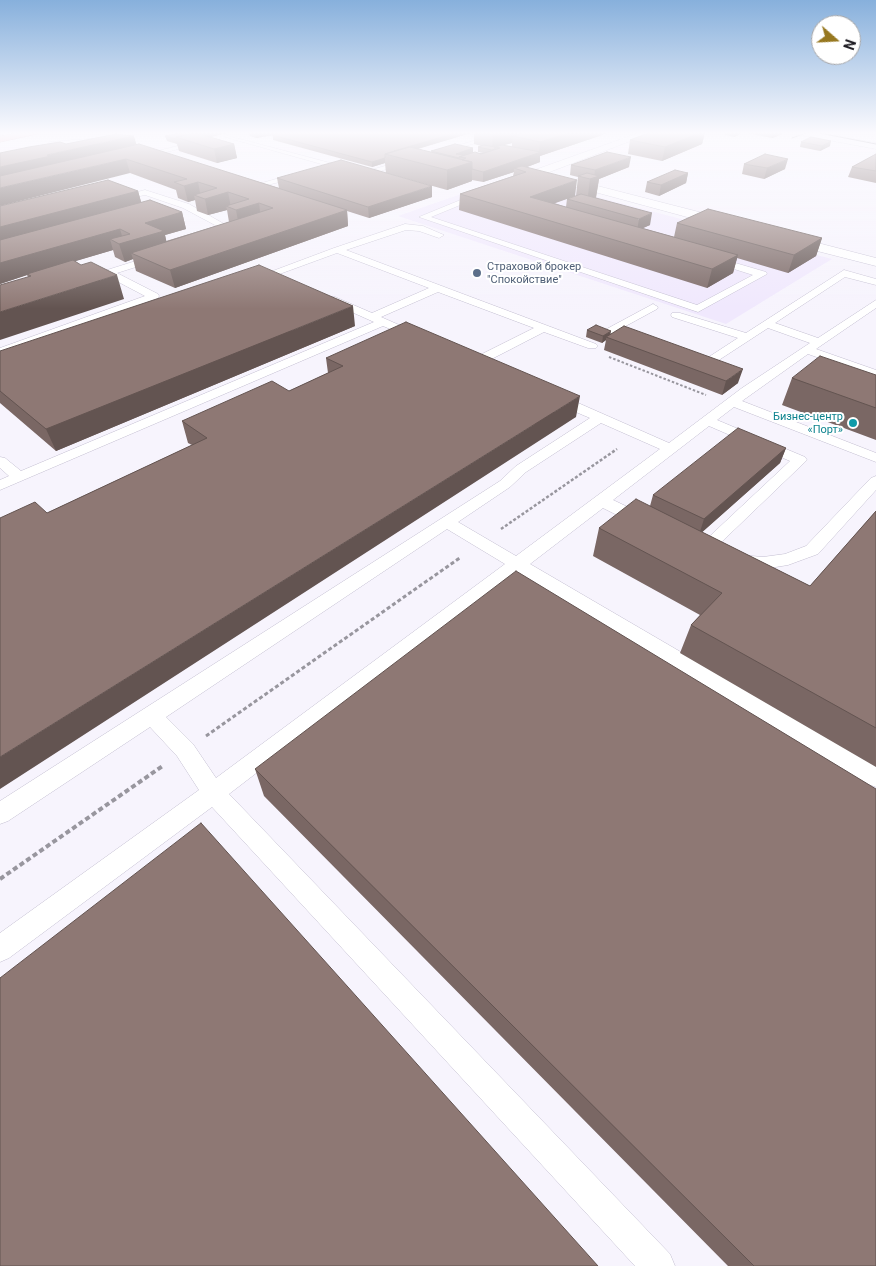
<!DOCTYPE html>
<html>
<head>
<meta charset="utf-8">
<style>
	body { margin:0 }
	#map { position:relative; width:876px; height:1266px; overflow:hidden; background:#f7f4fd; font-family:Roboto,sans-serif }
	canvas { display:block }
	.north { position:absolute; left:811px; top:15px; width:50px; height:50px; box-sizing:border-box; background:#fff; border:1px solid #a5a5a7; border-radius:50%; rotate:109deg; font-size:14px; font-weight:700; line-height:20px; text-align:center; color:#1f1d24 }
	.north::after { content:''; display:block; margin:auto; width:18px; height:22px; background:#977820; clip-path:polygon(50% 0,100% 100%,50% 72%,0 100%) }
</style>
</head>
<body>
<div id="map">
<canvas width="876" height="1266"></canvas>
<div class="north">N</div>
</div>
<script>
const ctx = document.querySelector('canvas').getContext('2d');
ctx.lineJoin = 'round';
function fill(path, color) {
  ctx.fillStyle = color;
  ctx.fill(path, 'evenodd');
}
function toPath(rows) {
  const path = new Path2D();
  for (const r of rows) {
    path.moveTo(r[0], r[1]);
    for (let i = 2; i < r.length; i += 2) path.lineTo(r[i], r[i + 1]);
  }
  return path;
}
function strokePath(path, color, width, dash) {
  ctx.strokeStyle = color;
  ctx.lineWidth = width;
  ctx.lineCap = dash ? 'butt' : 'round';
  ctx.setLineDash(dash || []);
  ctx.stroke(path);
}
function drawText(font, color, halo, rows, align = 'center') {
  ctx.font = font + ' Roboto,sans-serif';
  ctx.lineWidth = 4;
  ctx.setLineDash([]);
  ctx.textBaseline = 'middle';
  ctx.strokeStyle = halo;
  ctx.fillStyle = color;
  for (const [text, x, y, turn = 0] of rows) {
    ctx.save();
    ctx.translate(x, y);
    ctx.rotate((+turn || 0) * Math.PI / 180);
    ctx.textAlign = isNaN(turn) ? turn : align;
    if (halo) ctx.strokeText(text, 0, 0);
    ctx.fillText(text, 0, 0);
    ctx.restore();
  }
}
const commercial = toPath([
	[515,175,832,259,726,324,398,216]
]);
const pathFar3 = toPath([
	[609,357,706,395]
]);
const pathFar2 = toPath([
	[501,529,617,449]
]);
const pathFar1 = toPath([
	[206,736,461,557]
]);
const path = toPath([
	[0,879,164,765]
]);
const service = toPath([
	[503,132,512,132,439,154,433,153,503,132],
	[225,135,364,172,409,159,413,161,364,176,225,137,225,135],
	[111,137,114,139,113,140,50,146,47,144,50,142,111,137],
	[201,140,204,142,203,143,138,159,134,157,201,140],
	[301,172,304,172,304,176,255,188,251,186,301,172],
	[145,190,189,204,240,233,232,237,226,237,224,235,228,232,183,208,145,195,115,201,111,199,145,190],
	[480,192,487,194,431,217,697,305,753,275,709,261,709,257,715,257,766,272,767,274,698,312,419,217,480,192],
	[405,224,423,226,444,235,439,238,419,231,406,230,346,250,596,344,598,346,596,348,588,348,544,332,480,365,472,365,470,362,472,359,534,328,438,292,381,317,422,335,424,337,422,339,414,339,383,326,0,490,0,480,9,476,0,468,0,457,5,458,21,471,374,322,327,301,326,299,327,297,335,297,372,313,429,288,337,253,255,283,247,283,246,281,334,248,405,224],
	[158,254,161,255,161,259,117,273,158,294,159,296,158,298,0,356,0,348,145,296,107,276,85,279,80,276,81,274,107,270,158,254],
	[844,270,876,279,876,285,845,277,775,323,818,338,876,300,876,308,816,349,876,370,876,378,808,354,742,401,876,453,876,462,734,407,717,420,805,457,807,460,709,554,703,555,697,554,695,550,790,461,709,426,613,500,649,517,651,521,649,525,637,525,603,508,530,564,876,766,876,787,868,784,518,572,229,794,670,1254,675,1266,635,1266,212,807,9,958,0,962,0,933,199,790,177,756,150,727,8,821,0,824,0,801,500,481,516,466,590,418,550,401,548,398,550,395,560,395,669,443,742,388,810,343,768,328,702,371,698,370,696,367,698,364,738,338,672,317,671,315,672,313,680,313,746,333,844,270],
	[601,423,660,449,516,556,458,522,510,487,526,472,601,423],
	[447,529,505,564,216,778,193,744,166,717,447,529],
	[653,304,658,307,657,309,611,334,607,335,601,332,653,304],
	[876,476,876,490,818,554,788,565,763,569,740,567,734,565,732,561,734,557,740,555,763,557,785,554,806,546,871,478,876,476]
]);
const minor = toPath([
	[641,132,654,132,547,173,734,221,735,224,734,227,724,227,532,175,530,173,532,171,641,132],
	[783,234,876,258,876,266,778,241,776,238,783,234]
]);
const secondary = toPath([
	[796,132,815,132,876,143,876,149,801,135,796,132]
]);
const motorway = toPath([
	[22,132,39,132,37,134,0,142,0,136,22,132]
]);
const tram = toPath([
	[814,132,876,144],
	[792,138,809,132,820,132]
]);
const wall = toPath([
	[249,132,517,132,517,135,611,132,540,156,540,162,527,167,575,196,554,203,566,207,567,199,576,196,578,177,570,175,571,165,629,167,599,179,596,198,650,225,642,228,674,237,677,223,822,238,816,256,788,273,737,258,733,273,707,288,459,210,460,194,513,176,514,172,483,182,472,180,472,181,447,190,386,173,385,163,372,167,273,140,273,135,256,138,250,136],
	[474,132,474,144,481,146,478,147,478,152,483,153,473,153,473,148,431,152,418,149],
	[512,143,512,147,504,145],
	[651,132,705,132,702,144,662,161,628,154,630,140],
	[726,132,740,132,739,135,734,137,725,135],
	[741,132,774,132,783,134,772,138],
	[165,136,211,137,234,144,237,158,217,163,179,151,177,144,167,141],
	[801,142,830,146,820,151,800,147],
	[66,144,137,145,279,188,277,178,432,197,369,218,347,211,348,226,175,288,136,271,133,259,125,262,115,257,113,250,75,261,124,299,28,277,27,275,0,284,0,206,138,191,141,202,182,212,186,229,165,235,166,241,229,222,227,210,208,215,197,211,195,200,188,202,178,198,176,190,130,173],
	[876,154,876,183,848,177,852,167],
	[744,164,785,169,764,179,742,174],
	[688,173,686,183,659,196,645,192,647,182],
	[355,326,56,451,0,403,0,351],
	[587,330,611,334,738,383,722,395,604,350,606,340,602,343,586,337],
	[326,358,576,417,47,513,192,445,188,443,182,421,289,391,328,373],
	[876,375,876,440,782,405,792,378],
	[786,448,780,463,702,532,810,586,876,511,876,767,680,653,691,625,700,615,593,556,599,528,650,506,653,495],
	[255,769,876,1266,728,1266,264,796]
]);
const shadedWall = toPath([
	[155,132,164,132,155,133],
	[211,132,232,132,191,142,181,139],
	[255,132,272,132,273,135,256,138],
	[459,132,474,132,403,153,394,151],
	[503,132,517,132,517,137,513,136,512,143,497,147,495,147,495,148,492,149,493,135],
	[572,132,611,132,540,156,540,162,519,170,514,168,514,172,483,182,483,172,539,153,540,142],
	[702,132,705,132,702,144,662,161,665,147],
	[735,132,740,132,739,135,734,137],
	[774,132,784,132,783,134,772,138],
	[134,136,138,150,0,183,0,167,47,155],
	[831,141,830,146,820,151,822,146],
	[234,144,237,158,217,163,214,149],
	[473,148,473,154,459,157,456,154],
	[631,157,629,167,599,179,595,202,587,204,590,179,594,178,595,170],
	[385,158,385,163,372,167,372,162],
	[126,159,130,173,0,206,0,188],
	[788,159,785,169,764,179,767,168],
	[472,162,472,181,447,190,447,170],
	[688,173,686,183,659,196,661,185],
	[577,180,575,196,528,213,530,197],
	[198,182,201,198,194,195,195,200,188,202,184,186],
	[432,186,432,197,369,218,368,207],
	[138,191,144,212,0,252,0,227],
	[228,192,231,208,226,206,227,210,208,215,205,199],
	[259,203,261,220,239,226,236,210],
	[347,210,348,226,175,288,170,270],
	[182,212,186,229,165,235,168,248,131,253,133,259,125,262,119,244,110,239,113,250,29,275,27,274,27,275,0,284,0,263,120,229,124,243,145,223],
	[652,213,650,225,637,231,639,219],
	[822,238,816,256,788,273,794,255],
	[738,255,733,273,707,288,712,269],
	[117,275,124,299,0,340,0,312],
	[353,306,355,326,56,451,46,429],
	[611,331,610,338,606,337,606,340,602,343,603,336],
	[743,369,738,383,722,395,726,381],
	[580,396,576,417,0,789,0,757],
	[786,448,780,463,699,535,704,519]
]);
const building = toPath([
	[185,132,212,132,201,134,196,133,176,137,176,139,165,136,185,132],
	[274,132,459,132,394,151,395,151,385,154,385,158,372,162,272,135,279,133,274,132],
	[480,132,503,132,493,135,480,132],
	[526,132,572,132,540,142,513,136,526,132],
	[651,132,702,132,665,147,630,140,651,132],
	[196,133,234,144,214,149,176,137,196,133],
	[116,134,134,136,47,155,51,156,0,167,0,153,29,147,60,142,66,144,116,134],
	[811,137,831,141,822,146,801,142,811,137],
	[139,144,347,210,170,270,131,253,273,208,259,203,236,210,226,206,249,199,228,192,205,199,194,195,217,188,198,182,184,186,174,182,187,179,126,159,0,188,0,176,139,144],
	[455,144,473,148,456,154,464,155,459,157,459,158,431,151,455,144],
	[484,145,495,147,495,149,492,150,478,147,484,145],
	[502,145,541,152,483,172,472,169,472,162,462,160,466,158,459,157,475,152,481,154,500,148,495,147,502,145],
	[410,147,472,162,447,170,385,154,410,147],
	[607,152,631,157,595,170,571,165,607,152],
	[765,154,788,159,767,168,744,164,765,154],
	[876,154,876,171,852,167,876,154],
	[341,160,432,186,368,207,277,178,341,160],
	[522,166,577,180,530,197,738,255,712,269,460,194,526,172,514,168,522,166],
	[675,170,688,173,661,185,647,182,675,170],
	[587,173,599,176,590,179,578,176,587,173],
	[108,180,138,191,0,227,0,206,108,180],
	[581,194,652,213,639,219,567,199,581,194],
	[150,200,182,212,145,223,164,231,119,244,110,239,130,234,120,229,0,263,0,240,150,200],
	[708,209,822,238,794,255,677,223,708,209],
	[73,260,81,265,91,262,117,275,0,312,0,285,31,276,27,274,73,260],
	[259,265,353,306,46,429,0,391,0,351,259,265],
	[406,322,580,396,0,757,0,518,35,502,47,513,207,438,182,421,272,381,289,391,343,366,326,358,406,322],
	[596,325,611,331,603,336,587,330,596,325],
	[624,326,743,369,726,381,606,337,624,326],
	[820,356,876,375,876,408,792,378,820,356],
	[738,428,786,448,704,519,653,495,738,428],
	[636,499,810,586,876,511,876,728,691,625,722,593,599,528,636,499],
	[516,571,876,789,876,1266,754,1266,255,769,516,571],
	[201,823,598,1266,0,1266,0,978,201,823]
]);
const markers = [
	[477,273,5,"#5c6f8a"],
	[853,423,5,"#0f9aa8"]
];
const farServicenames = [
	["Страховой брокер",487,267],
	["\"Спокойствие\"",487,280]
];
const farCulturenames = [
	["Бизнес-центр",843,417],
	["«Порт»",843,430]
];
fill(commercial, '#f0e8fd');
strokePath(service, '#c3bed1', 1);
strokePath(minor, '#c3bed1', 1);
strokePath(secondary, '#c3bed1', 1);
strokePath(motorway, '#ac777d', 1);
strokePath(pathFar3, '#98969e', 2, [2.5, 2]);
strokePath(pathFar2, '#98969e', 2.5, [3, 2]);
strokePath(pathFar1, '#98969e', 3, [4, 2.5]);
strokePath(path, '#98969e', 4, [5, 3]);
fill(service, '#fff');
fill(minor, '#fff');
fill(secondary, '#fff');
fill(motorway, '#f8a8ad');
strokePath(tram, '#36343b', 1);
fill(wall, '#7a6764');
fill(shadedWall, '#635451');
fill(building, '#8e7874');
strokePath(building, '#635451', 1);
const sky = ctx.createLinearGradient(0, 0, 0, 309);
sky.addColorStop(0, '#87b0dc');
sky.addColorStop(0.43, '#fbfafe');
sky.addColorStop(1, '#fbfafe00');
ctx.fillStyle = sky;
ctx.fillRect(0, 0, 876, 309);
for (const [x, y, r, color] of markers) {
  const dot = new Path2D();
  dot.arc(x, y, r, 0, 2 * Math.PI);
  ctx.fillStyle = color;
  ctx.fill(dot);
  strokePath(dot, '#fff', 2);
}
drawText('11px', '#4e5e75', '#fff', farServicenames, 'left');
drawText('11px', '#0d838f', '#fff', farCulturenames, 'right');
</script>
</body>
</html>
